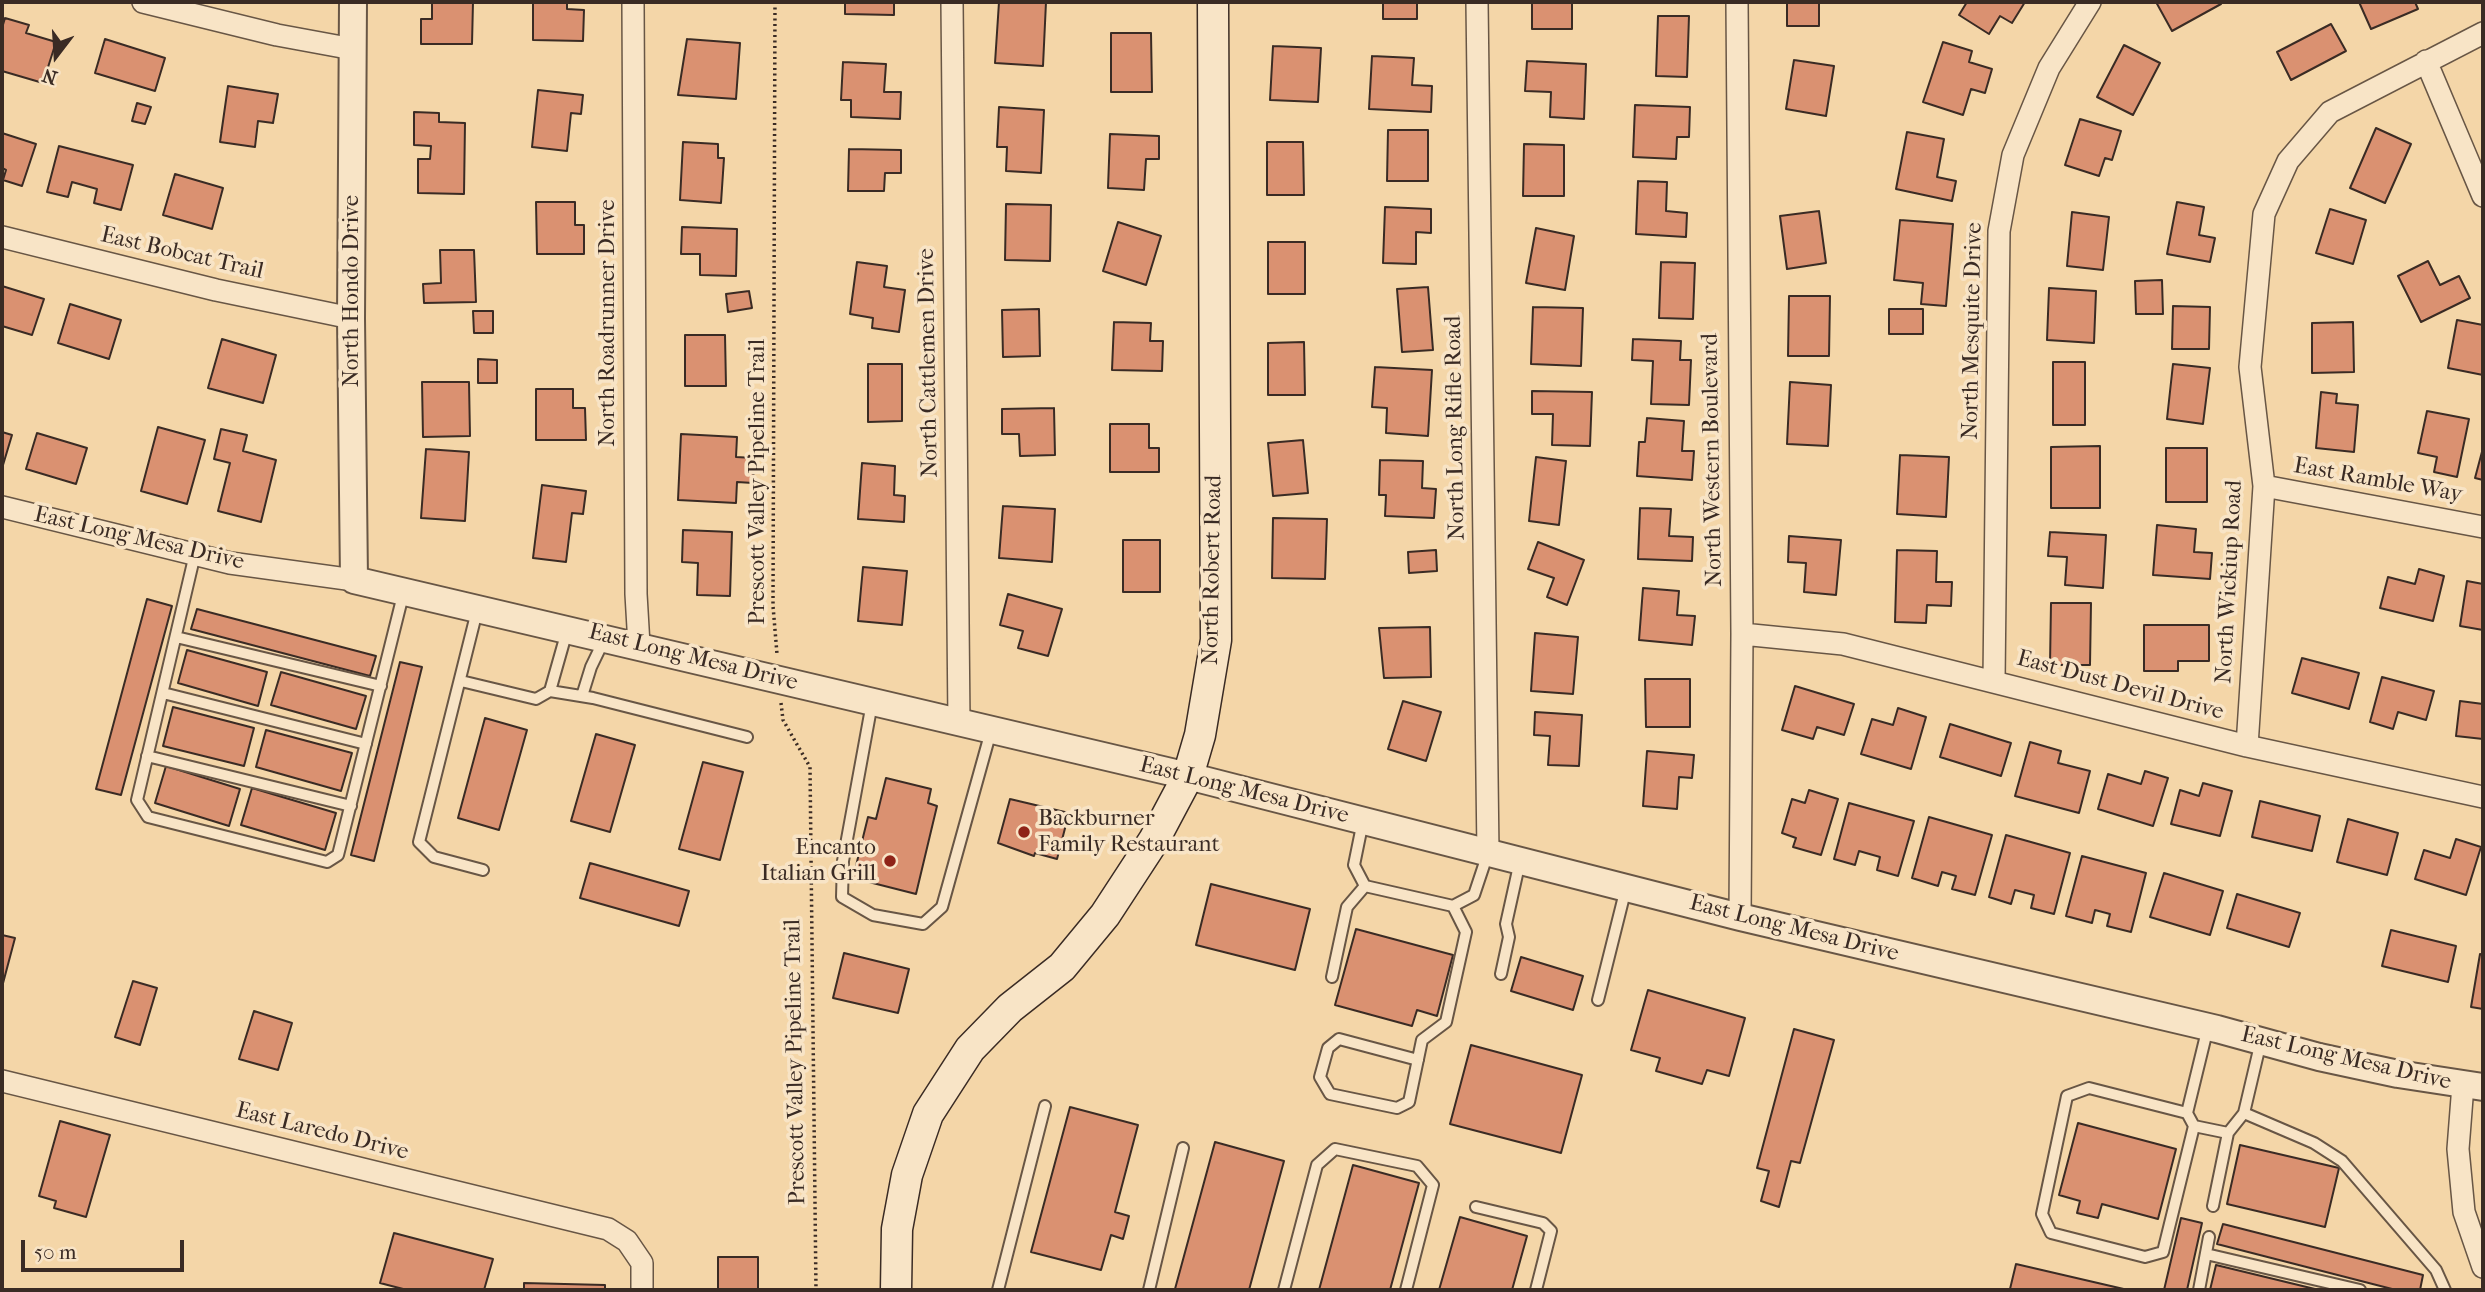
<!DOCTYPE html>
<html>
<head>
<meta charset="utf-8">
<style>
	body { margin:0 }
	#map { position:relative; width:2485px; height:1292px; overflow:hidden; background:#f4d6a8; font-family:"IM FELL French Canon",serif }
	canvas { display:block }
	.frame { position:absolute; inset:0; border:4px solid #3a2b24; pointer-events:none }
	.north { position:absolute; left:21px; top:21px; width:70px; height:70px; -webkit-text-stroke:5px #f8e4c6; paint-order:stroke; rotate:197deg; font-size:19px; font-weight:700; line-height:28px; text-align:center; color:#3a2b24 }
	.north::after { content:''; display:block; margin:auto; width:24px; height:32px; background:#3a2b24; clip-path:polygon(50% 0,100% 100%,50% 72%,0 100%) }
	.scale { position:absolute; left:21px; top:1240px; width:163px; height:32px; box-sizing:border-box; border:4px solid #3a2b24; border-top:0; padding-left:9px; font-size:21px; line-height:24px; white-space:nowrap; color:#3a2b24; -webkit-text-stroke:5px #f8e4c6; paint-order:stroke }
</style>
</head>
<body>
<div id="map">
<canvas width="2485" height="1292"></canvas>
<div class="frame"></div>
<div class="north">N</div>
<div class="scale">50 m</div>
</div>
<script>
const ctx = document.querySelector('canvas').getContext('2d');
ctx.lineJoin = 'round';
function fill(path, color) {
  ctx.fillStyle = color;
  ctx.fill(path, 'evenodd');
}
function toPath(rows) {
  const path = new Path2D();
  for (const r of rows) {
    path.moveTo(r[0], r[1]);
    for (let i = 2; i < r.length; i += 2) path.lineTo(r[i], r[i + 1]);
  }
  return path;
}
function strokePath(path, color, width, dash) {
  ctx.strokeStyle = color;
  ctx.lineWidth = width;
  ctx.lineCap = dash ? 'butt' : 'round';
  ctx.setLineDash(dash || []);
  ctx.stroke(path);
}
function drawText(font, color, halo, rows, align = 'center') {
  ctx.font = font + ' "IM FELL French Canon",serif';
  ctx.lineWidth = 7;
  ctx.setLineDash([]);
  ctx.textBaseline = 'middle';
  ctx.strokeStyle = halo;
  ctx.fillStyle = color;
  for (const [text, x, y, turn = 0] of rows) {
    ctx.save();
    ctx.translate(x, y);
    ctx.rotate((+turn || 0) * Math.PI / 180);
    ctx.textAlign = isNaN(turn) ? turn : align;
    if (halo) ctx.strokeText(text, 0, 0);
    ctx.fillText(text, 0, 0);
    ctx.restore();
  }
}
const building = toPath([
	[432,2,473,2,472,44,421,44,421,19,432,19,432,2],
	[533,2,567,2,567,9,584,10,583,41,533,40,533,2],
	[845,2,894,2,894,15,845,14,845,2],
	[999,2,1046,2,1043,66,995,63,999,2],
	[1383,2,1417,2,1417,19,1383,19,1383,2],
	[1532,2,1572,2,1572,29,1532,29,1532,2],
	[1787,2,1819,2,1819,26,1787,26,1787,2],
	[1967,2,2025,2,2012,23,2000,16,1989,34,1959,15,1967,2],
	[2156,2,2220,2,2221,4,2172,31,2156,2],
	[2359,2,2415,2,2418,9,2371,29,2359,2],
	[1658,16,1689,16,1687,77,1656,76,1658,16],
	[5,18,29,25,26,33,56,42,43,83,2,71,2,28,5,18],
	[2331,24,2346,51,2291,80,2277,52,2331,24],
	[1111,33,1151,33,1152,92,1111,92,1111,33],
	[105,39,165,58,155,91,95,73,105,39],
	[687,39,740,43,736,99,678,95,687,39],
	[1943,42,1972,51,1969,62,1992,69,1985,93,1971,89,1963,115,1923,102,1943,42],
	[2124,45,2160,63,2133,115,2097,97,2124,45],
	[1273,46,1321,48,1318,102,1270,100,1273,46],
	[1372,56,1414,58,1412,85,1432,86,1431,112,1369,109,1372,56],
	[1794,60,1834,66,1826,116,1786,109,1794,60],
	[1527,61,1586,64,1584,119,1550,117,1551,92,1525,91,1527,61],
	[843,62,886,64,884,92,901,92,900,119,851,117,851,100,841,100,843,62],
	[228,86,278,94,273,123,258,121,255,147,220,142,228,86],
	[538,90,583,95,581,114,571,113,567,151,532,147,538,90],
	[137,103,151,107,145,124,132,121,137,103],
	[1635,105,1690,107,1689,137,1677,137,1676,159,1633,157,1635,105],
	[999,107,1044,110,1041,173,1006,171,1007,147,997,147,999,107],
	[414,112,439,113,439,122,465,123,464,194,418,193,418,159,430,159,431,146,414,145,414,112],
	[2080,119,2121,131,2112,160,2105,158,2099,176,2065,165,2080,119],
	[2376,128,2411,144,2385,203,2350,188,2376,128],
	[1388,130,1428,130,1428,181,1387,181,1388,130],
	[1907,132,1944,139,1937,177,1956,181,1952,201,1896,189,1907,132],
	[2,133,36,144,22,186,3,180,6,170,2,168,2,133],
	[1110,134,1159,136,1159,159,1146,159,1144,190,1108,188,1110,134],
	[683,142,718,144,718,158,724,158,721,203,680,200,683,142],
	[1267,142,1303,142,1304,195,1267,195,1267,142],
	[1524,144,1564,145,1564,196,1523,196,1524,144],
	[59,146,133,165,121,210,94,203,97,189,72,182,68,197,47,192,59,146],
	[849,149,901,150,901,173,885,173,884,191,848,191,849,149],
	[175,174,223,188,212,229,163,215,175,174],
	[1638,181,1667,182,1666,211,1687,213,1686,237,1636,234,1638,181],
	[536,202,575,202,575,225,584,225,584,254,537,254,536,202],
	[2177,202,2204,207,2199,235,2215,238,2210,262,2167,254,2177,202],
	[1006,204,1051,205,1050,261,1005,260,1006,204],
	[1385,207,1431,209,1431,233,1416,232,1416,264,1383,263,1385,207],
	[2330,209,2366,220,2353,264,2316,253,2330,209],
	[1819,211,1826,263,1787,269,1780,216,1819,211],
	[2072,212,2109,217,2103,270,2067,266,2072,212],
	[1900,220,1953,224,1946,306,1921,304,1923,283,1894,280,1900,220],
	[1118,222,1161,236,1146,285,1103,271,1118,222],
	[682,227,737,229,736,276,700,275,700,254,681,254,682,227],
	[1536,228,1574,236,1565,290,1526,283,1536,228],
	[1268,242,1305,242,1305,294,1268,294,1268,242],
	[440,250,474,250,476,302,424,303,423,284,441,283,440,250],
	[2428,261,2440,285,2459,276,2470,298,2421,322,2398,276,2428,261],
	[857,262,887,266,884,287,905,290,899,332,872,328,873,318,850,314,857,262],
	[1661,262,1695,263,1693,319,1659,318,1661,262],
	[2162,280,2163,314,2136,314,2135,281,2162,280],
	[2,286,44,299,32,335,2,326,2,286],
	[1428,287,1433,350,1402,352,1397,289,1428,287],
	[2049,288,2096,291,2094,343,2047,340,2049,288],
	[749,291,752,308,728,312,726,294,749,291],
	[1789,296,1830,296,1829,356,1788,356,1789,296],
	[70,304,121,320,109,359,58,343,70,304],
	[2173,306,2210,307,2209,349,2172,349,2173,306],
	[1533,307,1583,308,1581,366,1531,364,1533,307],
	[1039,309,1040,356,1003,357,1002,310,1039,309],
	[1889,309,1923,309,1923,334,1889,334,1889,309],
	[473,311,493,311,493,333,474,333,473,311],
	[2457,320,2483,325,2483,375,2448,368,2457,320],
	[1114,322,1151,323,1150,341,1163,341,1162,371,1112,370,1114,322],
	[2353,322,2354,372,2312,373,2312,323,2353,322],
	[685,335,725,335,726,386,685,386,685,335],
	[222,339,276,355,263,403,208,388,222,339],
	[1633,339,1681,341,1680,360,1691,360,1689,405,1651,404,1653,361,1632,360,1633,339],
	[1304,342,1305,395,1268,395,1268,343,1304,342],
	[478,359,497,360,497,383,478,383,478,359],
	[2053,362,2085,362,2085,425,2053,425,2053,362],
	[868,364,902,364,902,421,868,422,868,364],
	[2173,364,2210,368,2203,424,2167,419,2173,364],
	[1375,367,1432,370,1428,436,1386,433,1387,408,1372,407,1375,367],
	[422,382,469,382,470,436,423,437,422,382],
	[1790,382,1831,385,1828,446,1787,444,1790,382],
	[536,389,573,389,573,408,585,408,586,440,536,440,536,389],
	[1532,391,1592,392,1590,446,1552,445,1553,414,1532,414,1532,391],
	[2321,392,2337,394,2336,403,2358,405,2354,452,2316,448,2321,392],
	[1054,408,1055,455,1020,456,1019,434,1002,434,1002,409,1054,408],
	[2427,411,2469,419,2457,477,2434,472,2437,457,2418,453,2427,411],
	[1647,418,1684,421,1682,451,1694,451,1692,480,1637,476,1639,442,1645,442,1647,418],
	[1110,424,1149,424,1149,448,1159,448,1159,472,1110,472,1110,424],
	[158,427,205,440,187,504,141,491,158,427],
	[221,429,247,435,243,451,276,460,261,522,218,511,230,463,214,459,221,429],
	[2,432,12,435,3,465,2,465,2,432],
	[37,433,87,448,76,484,26,469,37,433],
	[681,434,737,437,736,457,754,458,753,483,737,482,736,503,678,500,681,434],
	[1303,440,1308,493,1273,496,1268,443,1303,440],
	[2100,446,2100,508,2051,508,2051,447,2100,446],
	[2166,448,2207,448,2207,502,2166,502,2166,448],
	[2483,448,2483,480,2475,478,2483,448],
	[426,449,469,452,465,521,421,518,426,449],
	[1900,455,1949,457,1946,517,1897,514,1900,455],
	[1536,457,1566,461,1559,525,1529,521,1536,457],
	[1380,460,1423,461,1422,488,1436,489,1434,518,1385,516,1386,495,1379,495,1380,460],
	[862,463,895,466,894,495,905,496,904,522,858,519,862,463],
	[542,485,586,491,583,514,572,513,566,562,533,558,542,485],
	[1003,506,1055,509,1052,562,999,558,1003,506],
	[1640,508,1671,509,1669,536,1693,537,1692,561,1638,559,1640,508],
	[1273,518,1327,519,1325,579,1272,578,1273,518],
	[2157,525,2196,529,2194,552,2212,553,2210,579,2153,575,2157,525],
	[683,530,732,532,730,596,697,595,698,563,682,562,683,530],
	[2050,532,2106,535,2103,588,2065,585,2067,557,2048,556,2050,532],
	[1789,536,1841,540,1836,595,1804,592,1806,563,1788,562,1789,536],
	[1123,540,1160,540,1160,592,1123,592,1123,540],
	[1538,542,1584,560,1567,605,1547,597,1554,578,1528,569,1538,542],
	[1436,550,1437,571,1409,573,1408,552,1436,550],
	[1897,550,1937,551,1936,582,1952,582,1951,606,1927,605,1926,623,1895,622,1897,550],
	[863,567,907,571,902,625,858,621,863,567],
	[2419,569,2444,576,2433,621,2380,608,2388,577,2415,584,2419,569],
	[2467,581,2483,584,2483,630,2460,626,2467,581],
	[1643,588,1679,591,1677,615,1695,616,1692,645,1639,640,1643,588],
	[1008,594,1062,609,1048,656,1018,648,1023,631,1000,625,1008,594],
	[147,599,172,606,121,795,96,789,147,599],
	[2051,603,2091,603,2090,665,2050,665,2051,603],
	[197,609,376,656,370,676,191,629,197,609],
	[2144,625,2209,625,2209,661,2178,661,2178,671,2144,671,2144,625],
	[1430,627,1431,677,1384,678,1379,628,1430,627],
	[1535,633,1578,637,1573,694,1531,691,1535,633],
	[187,650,267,672,258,706,178,683,187,650],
	[2302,658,2359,673,2349,709,2292,693,2302,658],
	[400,662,422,667,374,861,351,855,400,662],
	[281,672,366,696,356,729,271,705,281,672],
	[2382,677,2434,691,2426,720,2398,712,2393,729,2370,722,2382,677],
	[1645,679,1690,679,1690,727,1646,727,1645,679],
	[1795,686,1854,704,1844,735,1817,727,1813,739,1782,730,1795,686],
	[1403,701,1441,712,1426,761,1388,749,1403,701],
	[2460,701,2483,704,2483,739,2456,736,2460,701],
	[173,707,254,728,244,766,163,746,173,707],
	[1898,708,1926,717,1911,769,1861,754,1872,719,1893,725,1898,708],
	[1535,712,1582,715,1579,766,1548,765,1550,736,1534,735,1535,712],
	[485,718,527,730,499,830,458,818,485,718],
	[1950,724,2011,743,2001,776,1940,757,1950,724],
	[266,730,352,753,341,791,256,767,266,730],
	[596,734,635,745,610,832,571,821,596,734],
	[2030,742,2061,751,2058,763,2090,771,2079,813,2015,796,2030,742],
	[1647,751,1694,755,1692,778,1679,777,1677,809,1643,806,1647,751],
	[703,762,743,772,720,860,679,849,703,762],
	[166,766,240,789,229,826,155,803,166,766],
	[2145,771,2168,778,2153,826,2098,809,2108,774,2141,784,2145,771],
	[886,778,931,789,928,803,937,806,916,894,853,878,868,817,876,819,886,778],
	[2203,783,2232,791,2220,836,2171,824,2180,790,2199,796,2203,783],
	[252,788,336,813,325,850,241,825,252,788],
	[1809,790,1838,799,1821,855,1793,847,1796,838,1782,833,1792,799,1805,803,1809,790],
	[1010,799,1069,813,1057,859,1035,853,1034,856,998,843,1010,799],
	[2260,801,2320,816,2312,851,2252,837,2260,801],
	[1849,803,1914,821,1898,876,1877,870,1880,857,1859,851,1855,865,1834,859,1849,803],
	[1929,817,1992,835,1975,895,1952,889,1956,876,1942,872,1938,886,1912,878,1929,817],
	[2348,819,2398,833,2387,875,2337,862,2348,819],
	[2006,835,2070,853,2054,914,2031,908,2034,895,2015,890,2011,904,1989,897,2006,835],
	[2456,839,2481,847,2466,895,2415,879,2424,850,2450,858,2456,839],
	[2082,856,2146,873,2131,932,2107,926,2110,914,2095,910,2092,923,2066,916,2082,856],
	[590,863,689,891,679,926,580,898,590,863],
	[2164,873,2223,891,2210,935,2150,917,2164,873],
	[1211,884,1310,909,1295,970,1196,945,1211,884],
	[2237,894,2300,913,2289,947,2227,928,2237,894],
	[1356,929,1453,955,1437,1016,1417,1010,1412,1026,1335,1005,1356,929],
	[2391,930,2456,946,2448,982,2382,966,2391,930],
	[2,935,15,938,2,987,2,935],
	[844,953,909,969,898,1013,833,998,844,953],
	[2480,954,2483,955,2483,1009,2471,1007,2480,954],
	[1521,957,1583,976,1573,1010,1511,991,1521,957],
	[133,981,157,988,140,1045,115,1037,133,981],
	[1648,990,1745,1018,1729,1076,1707,1070,1702,1084,1656,1071,1660,1058,1631,1050,1648,990],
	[254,1011,292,1023,278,1070,239,1059,254,1011],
	[1794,1029,1834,1040,1800,1163,1791,1161,1779,1207,1761,1201,1769,1171,1757,1168,1794,1029],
	[1471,1045,1582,1075,1561,1153,1450,1124,1471,1045],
	[1070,1107,1138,1125,1115,1212,1129,1216,1123,1239,1111,1235,1101,1270,1031,1252,1070,1107],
	[60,1121,110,1135,86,1217,54,1208,56,1201,39,1196,60,1121],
	[2078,1123,2176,1149,2158,1219,2102,1204,2098,1218,2077,1213,2080,1201,2059,1195,2078,1123],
	[1215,1142,1284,1161,1249,1290,1180,1290,1175,1289,1215,1142],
	[2240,1145,2339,1168,2325,1227,2227,1204,2240,1145],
	[1353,1165,1419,1183,1390,1290,1319,1290,1353,1165],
	[1460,1217,1527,1236,1512,1290,1439,1290,1460,1217],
	[2181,1218,2202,1223,2187,1290,2164,1290,2181,1218],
	[2223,1224,2423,1275,2420,1290,2396,1290,2217,1244,2223,1224],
	[394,1233,493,1259,484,1290,407,1290,380,1283,394,1233],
	[718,1257,758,1257,758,1290,718,1290,718,1257],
	[2016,1264,2128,1290,2010,1289,2016,1264],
	[2216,1265,2319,1290,2210,1290,2216,1265],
	[524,1283,605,1285,605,1290,524,1290,524,1283]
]);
const path = toPath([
	[775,2,773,606,777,654],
	[781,703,783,720,810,767,816,1290]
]);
const service = toPath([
	[195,554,137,800,148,817,327,862,338,855,404,591],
	[477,611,419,842,434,857,483,870],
	[176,637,381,686],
	[461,681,536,699,550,691,567,631],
	[550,691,593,698,747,737],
	[163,693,366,744],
	[582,696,591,667,604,640],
	[872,703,843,861,842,897,873,915,923,924,942,907,991,731],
	[147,756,351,806],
	[1363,821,1354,865,1365,886,1453,906,1474,895,1488,853],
	[1501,974,1509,937,1506,924,1520,861],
	[1332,977,1347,907,1365,886],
	[1598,1000,1626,888],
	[1418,1060,1339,1039,1328,1048,1320,1077,1330,1094,1397,1108,1409,1102,1422,1040,1446,1022,1466,932,1453,906],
	[2187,1113,2194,1126,2163,1252,2145,1257,2051,1233,2042,1214,2067,1096,2089,1088,2187,1113,2208,1027],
	[2244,1113,2314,1143,2342,1161,2436,1270,2445,1290],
	[2194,1126,2228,1133],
	[2213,1206,2228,1133,2244,1113,2261,1041],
	[1476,1207,1543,1223,1551,1231,1536,1290],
	[2206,1254,2360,1290],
	[998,1290,1045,1106],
	[1149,1290,1183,1148],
	[1284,1290,1317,1165,1335,1149,1417,1166,1433,1185,1406,1290],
	[2199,1290,2209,1237]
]);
const minor = toPath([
	[143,2,277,35,353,49],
	[633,2,636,594,639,645],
	[952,2,959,723],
	[1477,2,1488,853],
	[1737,2,1742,634,1740,917],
	[2426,61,2483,196],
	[2,237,216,290,351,318],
	[2264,486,2483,527],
	[2,507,230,563,354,580],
	[1742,634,1843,644,2247,746,2483,797],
	[1994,681,1999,231,2013,155,2049,68,2090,2],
	[2247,746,2264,486,2250,367,2264,214,2288,161,2330,112,2483,33],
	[2,1081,608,1229,627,1241,642,1263,642,1290],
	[2463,1085,2458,1149,2464,1212,2483,1267]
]);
const tertiary = toPath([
	[353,2,351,318,354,580,1188,776,1740,917,2217,1029,2319,1057,2398,1074,2483,1087]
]);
const secondary = toPath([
	[896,1290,897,1229,907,1175,928,1114,970,1049,1010,1008,1062,967,1105,915,1154,840,1188,776,1200,735,1216,640,1213,2]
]);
const markers = [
	[1024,832,7,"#8f2418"],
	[890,861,7,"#8f2418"]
];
const streetNames = [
	["East Bobcat Trail",182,254,13],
	["North Hondo Drive",352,291,-90],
	["North Roadrunner Drive",608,323,-90],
	["North Mesquite Drive",1973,331,-89],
	["North Cattlemen Drive",929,363,-91],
	["North Long Rifle Road",1456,428,-91],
	["North Western Boulevard",1713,460,-91],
	["East Ramble Way",2378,481,10],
	["Prescott Valley Pipeline Trail",758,482,-90],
	["East Long Mesa Drive",139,539,13],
	["North Robert Road",1213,570,-89],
	["North Wickiup Road",2230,582,-87],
	["East Long Mesa Drive",693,658,14],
	["East Dust Devil Drive",2120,686,15],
	["East Long Mesa Drive",1244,791,14],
	["East Long Mesa Drive",1794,929,14],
	["East Long Mesa Drive",2346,1059,13],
	["Prescott Valley Pipeline Trail",796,1062,-91],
	["East Laredo Drive",322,1132,14]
];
const poiNames = [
	["Backburner",1038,819],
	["Family Restaurant",1038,845],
	["Encanto",876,848,"right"],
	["Italian Grill",876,874,"right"]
];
fill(building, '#da9171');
strokePath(building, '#3a2b24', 2);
strokePath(service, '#685645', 14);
strokePath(minor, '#685645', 24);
strokePath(tertiary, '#685645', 30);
strokePath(secondary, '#3a2b24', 33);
strokePath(path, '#3a2b24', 3.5, [2, 3.5]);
strokePath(service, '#f8e4c6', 10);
strokePath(minor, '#f8e4c6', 21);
strokePath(tertiary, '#f8e4c6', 26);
strokePath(secondary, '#f8e4c6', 30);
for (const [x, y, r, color] of markers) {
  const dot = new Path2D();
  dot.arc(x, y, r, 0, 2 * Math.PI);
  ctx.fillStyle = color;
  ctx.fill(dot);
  strokePath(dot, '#f8e4c6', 2.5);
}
drawText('23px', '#3a2b24', '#f8e4c6', streetNames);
drawText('23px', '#3a2b24', '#f8e4c6', poiNames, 'left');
</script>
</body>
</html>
